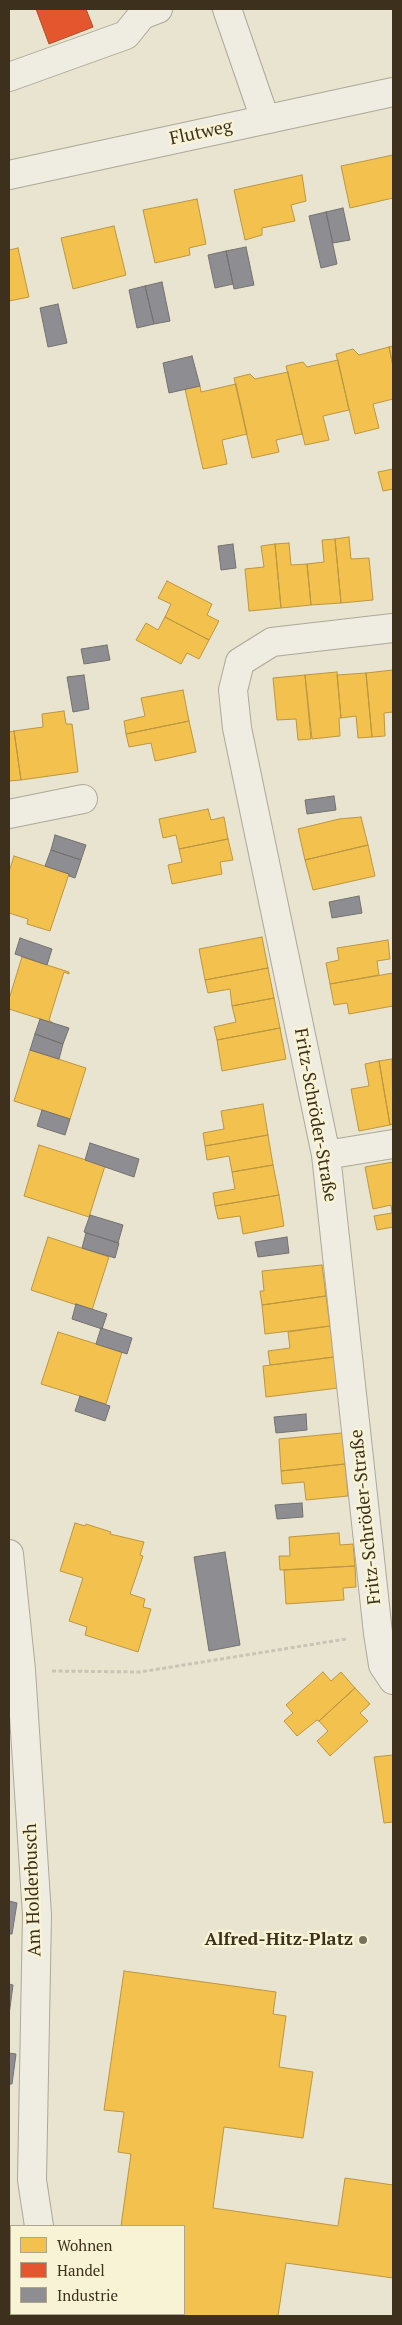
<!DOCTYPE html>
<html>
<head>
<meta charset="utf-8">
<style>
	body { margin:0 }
	#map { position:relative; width:402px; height:2325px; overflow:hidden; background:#e8e4d0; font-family:"PT Serif",serif }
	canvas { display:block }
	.frame { position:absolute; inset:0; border:10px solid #3d311e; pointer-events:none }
	.legend { position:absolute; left:10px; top:2225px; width:175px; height:90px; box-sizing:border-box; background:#f8f3d5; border:1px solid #ada58c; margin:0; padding:6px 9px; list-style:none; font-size:15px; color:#3d311e }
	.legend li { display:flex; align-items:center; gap:10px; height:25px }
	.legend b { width:25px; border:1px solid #ada58c }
</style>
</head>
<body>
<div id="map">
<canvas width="402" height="2325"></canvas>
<div class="frame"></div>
<ul class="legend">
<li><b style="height:14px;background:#f2c14e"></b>Wohnen</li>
<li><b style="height:14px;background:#e4572e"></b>Handel</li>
<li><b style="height:14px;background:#8d8d92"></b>Industrie</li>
</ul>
</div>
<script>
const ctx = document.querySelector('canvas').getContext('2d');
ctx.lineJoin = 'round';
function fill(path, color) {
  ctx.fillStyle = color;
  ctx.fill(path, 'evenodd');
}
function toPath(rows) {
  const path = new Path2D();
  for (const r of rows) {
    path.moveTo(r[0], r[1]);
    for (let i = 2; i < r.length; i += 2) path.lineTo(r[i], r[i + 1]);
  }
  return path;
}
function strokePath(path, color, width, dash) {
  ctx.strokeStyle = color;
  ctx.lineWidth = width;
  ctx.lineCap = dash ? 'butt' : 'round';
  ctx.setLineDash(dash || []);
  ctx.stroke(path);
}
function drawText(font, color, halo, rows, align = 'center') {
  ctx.font = font + ' "PT Serif",serif';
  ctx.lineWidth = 5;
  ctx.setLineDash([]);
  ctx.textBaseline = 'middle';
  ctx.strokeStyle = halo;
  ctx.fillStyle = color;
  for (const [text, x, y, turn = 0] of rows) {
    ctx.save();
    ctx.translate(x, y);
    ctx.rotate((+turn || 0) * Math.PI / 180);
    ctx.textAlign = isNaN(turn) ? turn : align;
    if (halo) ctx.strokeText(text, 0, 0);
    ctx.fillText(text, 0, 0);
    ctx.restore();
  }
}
const homes = toPath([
	[393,155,393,198,350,208,341,166,393,155],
	[302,175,306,201,291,205,295,221,262,228,262,235,245,240,234,190,302,175],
	[197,199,206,244,189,248,190,255,155,263,143,210,197,199],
	[114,226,126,275,73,289,61,238,114,226],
	[18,248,29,297,9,301,9,250,18,248],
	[393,346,393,366,389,347,393,346],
	[389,347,393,366,393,399,373,404,379,428,355,434,336,354,353,349,359,355,389,347],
	[338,360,349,410,323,416,329,440,305,445,286,366,303,362,307,367,338,360],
	[288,372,302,434,276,440,279,452,252,458,234,378,250,374,255,379,288,372],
	[236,384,247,434,222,440,227,464,203,469,185,389,200,386,201,392,236,384],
	[393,469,393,489,383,491,378,472,393,469],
	[349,537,351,559,369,558,373,600,341,603,335,539,349,537],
	[335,539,341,603,311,605,307,564,324,562,322,540,335,539],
	[289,543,291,565,307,564,311,605,281,608,275,544,289,543],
	[275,544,281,608,249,611,245,569,264,567,261,546,275,544],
	[167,581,212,604,207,615,219,621,209,640,165,617,171,604,158,598,167,581],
	[165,617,209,640,199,659,187,653,181,664,136,640,146,623,158,630,165,617],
	[393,670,393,712,384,713,385,736,372,737,366,673,393,670],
	[337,672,341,718,339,718,340,736,312,739,305,675,337,672],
	[366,673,372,737,358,738,356,716,341,718,337,675,366,673],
	[305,675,311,739,298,740,296,719,277,720,273,678,305,675],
	[183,690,189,721,126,734,124,721,145,716,141,698,183,690],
	[64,711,66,724,72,724,78,772,21,780,14,731,43,727,42,714,64,711],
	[189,721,196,752,155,761,151,743,129,747,126,734,189,721],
	[14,731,21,780,9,781,9,732,14,731],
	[208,809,211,820,224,817,228,839,179,849,176,835,163,838,159,819,208,809],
	[361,817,368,845,305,860,298,829,339,819,361,817],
	[228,839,233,860,220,862,222,874,172,884,168,865,182,862,179,849,228,839],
	[368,845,375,876,313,890,305,860,368,845],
	[14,856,69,874,50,931,27,924,28,919,9,913,9,872,14,856],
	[262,937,268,968,205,980,199,949,262,937],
	[388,940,390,959,377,961,379,975,330,984,326,963,339,960,337,948,388,940],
	[22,957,69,972,69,974,64,972,49,1020,53,1023,9,1009,9,999,22,957],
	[268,968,274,998,232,1006,230,989,208,993,205,980,268,968],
	[393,973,393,1006,349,1014,347,1003,334,1005,330,984,393,973],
	[274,998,280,1028,217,1040,214,1027,236,1022,232,1006,274,998],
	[280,1028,286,1059,222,1071,217,1040,280,1028],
	[30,1050,86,1068,70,1119,14,1101,30,1050],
	[392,1059,393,1124,390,1125,379,1061,392,1059],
	[379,1061,390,1125,359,1131,351,1089,369,1086,365,1064,379,1061],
	[263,1104,268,1135,205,1146,203,1133,224,1129,221,1111,263,1104],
	[268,1135,273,1165,232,1172,229,1156,207,1160,205,1146,268,1135],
	[39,1145,105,1166,89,1217,24,1196,39,1145],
	[393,1162,393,1227,377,1230,374,1216,392,1213,391,1205,373,1209,365,1167,393,1162],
	[273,1165,279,1195,215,1206,213,1193,235,1189,232,1172,273,1165],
	[279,1195,284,1226,243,1234,240,1216,218,1219,215,1206,279,1195],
	[48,1237,109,1257,92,1310,31,1290,48,1237],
	[322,1265,326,1296,262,1305,260,1291,264,1291,262,1271,322,1265],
	[326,1296,330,1326,265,1334,262,1305,326,1296],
	[330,1326,334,1357,270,1365,268,1351,290,1348,288,1332,330,1326],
	[58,1332,122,1352,106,1404,41,1384,58,1332],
	[334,1357,338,1388,266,1397,263,1366,334,1357],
	[342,1433,345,1464,281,1471,279,1439,342,1433],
	[345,1464,348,1496,306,1500,304,1482,282,1484,281,1471,345,1464],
	[75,1523,85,1526,86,1524,111,1532,110,1534,144,1542,140,1555,143,1556,130,1594,145,1599,143,1607,151,1609,138,1652,85,1635,87,1627,69,1621,83,1578,60,1571,75,1523],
	[339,1533,340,1545,353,1544,355,1566,280,1570,279,1556,290,1556,289,1537,339,1533],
	[355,1566,356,1587,343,1588,344,1600,286,1604,284,1570,355,1566],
	[323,1672,331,1681,341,1672,355,1688,319,1721,317,1720,297,1736,284,1721,293,1713,286,1705,323,1672],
	[355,1688,370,1704,360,1713,368,1721,330,1756,317,1741,328,1731,319,1721,355,1688],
	[393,1755,393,1822,384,1823,374,1757,393,1755],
	[124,1971,276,1992,273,2014,286,2016,279,2067,313,2072,303,2138,224,2127,213,2208,338,2226,345,2178,393,2185,393,2278,286,2263,278,2316,142,2316,142,2314,184,2314,184,2226,121,2226,131,2154,118,2152,124,2112,104,2110,124,1971]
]);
const shops = toPath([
	[36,9,86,9,93,27,49,44,36,9]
]);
const industry = toPath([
	[343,208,350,240,333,243,326,212,343,208],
	[326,212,337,264,321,268,309,216,326,212],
	[246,247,254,285,234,289,226,251,246,247],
	[226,251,233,284,215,288,208,255,226,251],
	[162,282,170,321,154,324,145,286,162,282],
	[145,286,154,324,137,328,129,290,145,286],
	[58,304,67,343,48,347,40,308,58,304],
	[192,356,200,386,169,393,163,363,192,356],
	[233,544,236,568,221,570,218,546,233,544],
	[107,645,110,660,84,664,81,649,107,645],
	[84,675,89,709,73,712,67,677,84,675],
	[334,796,336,810,307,814,305,800,334,796],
	[55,835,86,845,81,860,51,850,55,835],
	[51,850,81,860,75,878,69,876,69,874,45,866,51,850],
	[359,896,362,913,332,918,329,902,359,896],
	[20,938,52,949,47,965,15,954,20,938],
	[40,1019,69,1028,63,1044,35,1034,40,1019],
	[35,1034,63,1044,59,1059,30,1050,35,1034],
	[42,1110,70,1119,65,1135,37,1126,42,1110],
	[90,1143,139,1159,134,1177,85,1160,90,1143],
	[90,1215,123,1225,118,1243,84,1232,90,1215],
	[86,1233,119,1243,115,1258,82,1248,86,1233],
	[287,1237,289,1253,258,1257,255,1242,287,1237],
	[76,1304,107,1314,102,1329,72,1319,76,1304],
	[101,1328,132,1338,127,1354,96,1344,101,1328],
	[80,1396,110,1406,105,1421,75,1411,80,1396],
	[306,1414,307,1430,276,1433,274,1417,306,1414],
	[302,1503,303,1517,277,1519,275,1505,302,1503],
	[225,1552,240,1645,209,1651,194,1557,225,1552],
	[9,1901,17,1903,12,1934,9,1934,9,1901],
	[9,1984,13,1985,9,2015,9,1984],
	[9,2053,16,2054,12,2084,9,2084,9,2053]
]);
const path = toPath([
	[52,1671,140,1672,346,1639],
	[57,2314,60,2316]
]);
const minor = toPath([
	[227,9,265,119],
	[9,77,126,35,142,15,158,9],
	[9,175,393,92],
	[393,628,272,642,240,662,233,690,237,728,326,1155,378,1633,383,1665,393,1680],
	[9,814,83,799],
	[326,1155,393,1144],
	[9,1554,21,1670,37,1915,32,2180,39,2226]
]);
const markers = [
	[363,1940,5,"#79705c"]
];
const streetNames = [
	["Flutweg",201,133,-12],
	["Fritz-Schröder-Straße",315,1115,80],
	["Fritz-Schröder-Straße",366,1517,-96],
	["Am Holderbusch",33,1890,-92]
];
const poiNames = [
	["Alfred-Hitz-Platz",353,1940]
];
fill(homes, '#f2c14e');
strokePath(homes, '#bc9640', 1);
fill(shops, '#e4572e');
strokePath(shops, '#b24c29', 1);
fill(industry, '#8d8d92');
strokePath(industry, '#75716f', 1);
strokePath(minor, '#ada898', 30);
strokePath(path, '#c8c4b7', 3, [4, 2.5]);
strokePath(minor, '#efece1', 28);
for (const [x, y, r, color] of markers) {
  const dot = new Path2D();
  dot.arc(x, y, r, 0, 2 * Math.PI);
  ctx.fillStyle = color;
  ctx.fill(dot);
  strokePath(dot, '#f8f3d5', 2);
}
drawText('18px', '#3d311e', '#f8f3d5', streetNames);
drawText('bold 18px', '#3d311e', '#f8f3d5', poiNames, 'right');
</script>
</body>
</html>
